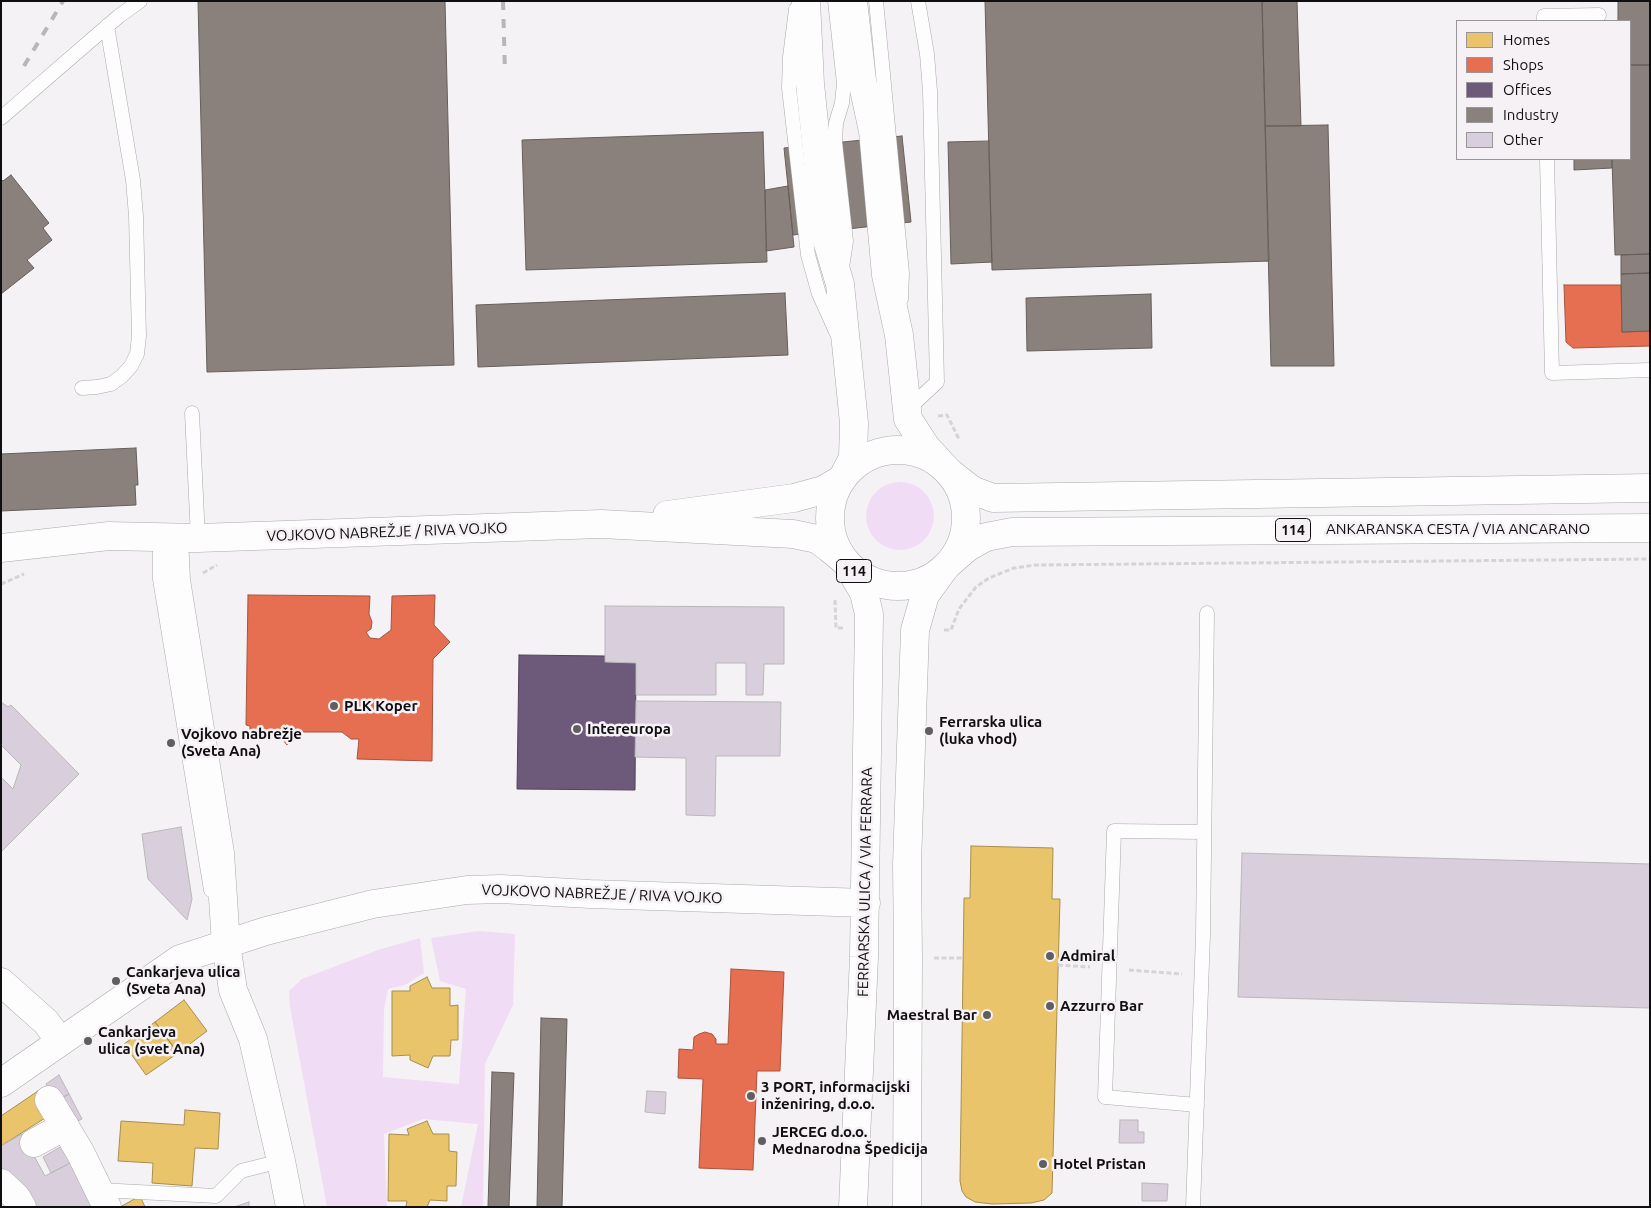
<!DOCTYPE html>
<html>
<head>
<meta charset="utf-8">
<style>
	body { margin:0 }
	#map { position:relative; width:1651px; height:1208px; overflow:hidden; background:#f4f2f4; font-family:Ubuntu,sans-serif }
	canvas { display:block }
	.frame { position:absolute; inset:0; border:2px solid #0f0e10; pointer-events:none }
	.legend { position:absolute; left:1456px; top:20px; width:175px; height:140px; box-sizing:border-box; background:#f5f1f5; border:1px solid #999699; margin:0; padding:6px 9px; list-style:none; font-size:15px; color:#0f0e10 }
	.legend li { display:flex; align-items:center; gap:10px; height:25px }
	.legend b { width:25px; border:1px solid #999699 }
</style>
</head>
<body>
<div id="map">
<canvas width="1651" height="1208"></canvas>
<div class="frame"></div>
<ul class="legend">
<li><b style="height:14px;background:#e9c46a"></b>Homes</li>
<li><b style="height:14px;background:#e76f51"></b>Shops</li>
<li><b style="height:14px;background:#6d597a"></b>Offices</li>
<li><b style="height:14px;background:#8a817c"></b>Industry</li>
<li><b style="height:14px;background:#d9cedb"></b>Other</li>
</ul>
</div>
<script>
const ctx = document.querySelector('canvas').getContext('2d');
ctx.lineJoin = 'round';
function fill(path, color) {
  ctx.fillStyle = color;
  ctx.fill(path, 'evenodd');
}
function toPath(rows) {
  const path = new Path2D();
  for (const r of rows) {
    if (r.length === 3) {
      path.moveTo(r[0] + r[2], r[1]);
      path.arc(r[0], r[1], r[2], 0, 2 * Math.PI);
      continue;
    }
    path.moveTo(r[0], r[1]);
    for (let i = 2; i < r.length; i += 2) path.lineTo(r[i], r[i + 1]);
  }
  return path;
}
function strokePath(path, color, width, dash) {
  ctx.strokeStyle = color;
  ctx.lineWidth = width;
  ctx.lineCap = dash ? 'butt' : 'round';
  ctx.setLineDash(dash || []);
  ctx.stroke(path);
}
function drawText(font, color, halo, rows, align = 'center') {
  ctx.font = font + ' Ubuntu,sans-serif';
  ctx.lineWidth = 5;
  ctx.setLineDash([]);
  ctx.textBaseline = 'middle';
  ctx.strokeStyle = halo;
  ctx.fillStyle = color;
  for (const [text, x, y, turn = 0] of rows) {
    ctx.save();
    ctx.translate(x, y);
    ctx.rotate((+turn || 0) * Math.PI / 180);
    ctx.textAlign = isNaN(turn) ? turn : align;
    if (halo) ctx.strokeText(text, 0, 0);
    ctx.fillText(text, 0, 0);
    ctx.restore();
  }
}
const green = toPath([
	[900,516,34],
	[478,931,515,934,513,1005,485,1064,483,1207,461,1207,478,1124,423,1119,384,1134,387,1207,327,1207,290,1007,289,991,302,979,378,950,420,938,424,973,405,985,388,989,384,1009,383,1077,459,1084,466,989,440,981,431,938]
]);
const homes = toPath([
	[971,846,1053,848,1052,899,1060,899,1052,1193,1044,1200,1031,1203,992,1204,975,1202,966,1197,962,1191,960,1181,964,898,970,898,971,846],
	[427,977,432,988,450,988,450,1006,458,1005,458,1040,451,1040,450,1056,433,1056,428,1068,410,1060,410,1055,392,1056,392,991,410,991,410,986,427,977],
	[184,1000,207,1031,178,1053,155,1022,184,1000],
	[155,1022,178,1053,146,1075,124,1044,155,1022],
	[38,1091,53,1113,1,1146,1,1116,38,1091],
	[185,1110,220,1113,218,1149,195,1148,192,1186,152,1183,153,1163,118,1161,121,1121,184,1125,185,1110],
	[427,1121,433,1134,449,1134,449,1151,457,1152,456,1186,447,1186,447,1201,430,1200,427,1207,408,1207,406,1206,407,1201,388,1201,389,1134,409,1135,407,1129,427,1121],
	[140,1196,145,1207,120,1207,140,1196]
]);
const shops = toPath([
	[1564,285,1621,285,1622,332,1650,331,1650,346,1573,348,1566,342,1564,285],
	[248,595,370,596,369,614,372,622,371,629,366,632,370,638,379,639,391,630,392,596,435,595,434,625,450,642,433,659,432,761,357,759,359,739,351,739,342,732,301,732,287,745,279,735,250,734,250,726,246,725,248,595],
	[731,969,784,972,780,1071,757,1071,753,1170,699,1168,703,1079,678,1078,679,1049,693,1050,694,1037,699,1034,705,1032,712,1034,716,1039,716,1044,728,1044,731,969]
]);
const offices = toPath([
	[519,655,605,656,605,662,636,663,635,790,517,789,519,655]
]);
const industry = toPath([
	[198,1,445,1,454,365,207,372,198,1],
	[985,1,1262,1,1269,261,992,270,985,1],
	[1262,1,1297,1,1301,126,1265,126,1262,1],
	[1618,1,1650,1,1650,65,1630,65,1630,21,1618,21,1618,1],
	[1630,65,1650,65,1650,254,1615,255,1612,159,1630,159,1630,65],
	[1328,125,1334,366,1271,366,1265,126,1328,125],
	[763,132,767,262,526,270,522,140,763,132],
	[902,136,911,222,793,235,784,148,902,136],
	[989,141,992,262,951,264,948,142,989,141],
	[1574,159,1612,159,1612,168,1574,170,1574,159],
	[11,175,49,223,43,228,52,240,27,260,34,268,1,294,1,179,3,181,11,175],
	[788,186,794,247,766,251,765,190,788,186],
	[1650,254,1650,273,1621,274,1621,255,1650,254],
	[1650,273,1650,331,1622,332,1621,274,1650,273],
	[785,293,788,355,478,367,476,305,785,293],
	[1151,294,1152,348,1027,351,1026,298,1151,294],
	[136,448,138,485,135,485,136,505,1,511,1,454,136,448],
	[541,1018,567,1019,562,1207,537,1207,541,1018],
	[492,1072,514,1073,509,1207,488,1207,492,1072]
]);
const building = toPath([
	[605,606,784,607,784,664,764,664,763,695,746,695,746,663,716,663,716,695,636,695,636,663,605,662,605,606],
	[636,701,781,702,780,756,716,756,715,816,686,815,686,758,635,757,636,701],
	[1,702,8,707,11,705,79,774,1,852,1,777,13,789,21,765,1,745,1,702],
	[181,827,192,899,187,920,148,879,142,834,181,827],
	[1242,853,1650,864,1650,1008,1238,997,1242,853],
	[59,1075,69,1094,56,1101,46,1084,59,1075],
	[647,1091,666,1092,665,1114,645,1112,647,1091],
	[69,1094,82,1119,68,1126,56,1101,69,1094],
	[1120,1120,1138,1120,1138,1132,1144,1132,1144,1143,1119,1143,1120,1120],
	[22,1134,45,1176,76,1160,101,1207,30,1207,1,1166,1,1146,22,1134],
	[67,1143,76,1160,51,1173,43,1157,67,1143],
	[1142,1183,1168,1184,1167,1201,1142,1201,1142,1183],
	[249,1202,249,1207,234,1207,249,1202]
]);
const path = toPath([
	[938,416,947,415,959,439],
	[203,573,217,565],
	[1,584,24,574],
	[835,600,836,628,843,628],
	[944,630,951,630,959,609,976,587,989,578,1014,568,1036,565,1650,559],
	[934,958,964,958],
	[1058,965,1090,967],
	[1129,970,1182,974]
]);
const lane = toPath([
	[835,1,844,83,842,103,836,123,835,142,846,241,842,268],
	[876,1,902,273,901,299],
	[796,9,790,57,789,88,808,255,819,294,837,334],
	[1544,21,1544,16,1599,15],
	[1,118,119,16,140,1],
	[1547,159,1552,373,1650,370],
	[82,388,97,387,111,384,122,376,131,366,137,354,139,336,136,216,133,180,107,26],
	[907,410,937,382,930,91,927,54,918,1],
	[192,413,198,538],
	[160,538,160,579,211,890],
	[1197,1105,1105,1097,1114,831,1204,832],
	[99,1190,216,1196,241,1171,281,1161],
	[1193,1207,1203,935,1207,613]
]);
const street = toPath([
	[806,1,810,84,826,237,840,284,854,423,853,458,842,479],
	[853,1,862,80,873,131,886,275,899,335,908,419,926,447,949,472],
	[1,982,46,1022,60,1041],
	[1,1083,180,959,226,944],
	[49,1100,80,1152,107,1207],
	[34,1143,65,1126],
	[1,1183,16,1197,22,1207]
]);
const secondary = toPath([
	[667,515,794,498,823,490,842,479],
	[174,538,176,580,220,853,226,944,233,990,253,1039,281,1161,290,1207],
	[1,548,109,536,198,538,601,524,793,534,817,539,829,548,846,562,864,593,869,614,864,957,853,1207],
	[226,944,266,931,373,904,467,890,501,889,590,894,866,903],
	[907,1207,908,957,907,864,915,630,925,595,946,566]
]);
const primary = toPath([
	[898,518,68],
	[949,472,972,490,993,498,1650,488],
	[946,566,968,547,986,537,1012,532,1650,528]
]);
const rail = toPath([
	[503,1,505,73],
	[24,66,63,1]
]);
const markers = [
	[334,706,5,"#5f5e60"],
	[577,729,5,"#5f5e60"],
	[929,731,5,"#5f5e60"],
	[171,743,5,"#5f5e60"],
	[1050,956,5,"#5f5e60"],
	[116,981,5,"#5f5e60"],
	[1050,1006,5,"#5f5e60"],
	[987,1015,5,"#5f5e60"],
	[88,1041,5,"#5f5e60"],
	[751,1096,5,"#5f5e60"],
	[762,1141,5,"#5f5e60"],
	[1043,1164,5,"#5f5e60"]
];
const shields = [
	[1293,530,35],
	[854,571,35]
];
const shieldNames = [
	["114",1293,530],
	["114",854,571]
];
const streetNames = [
	["ANKARANSKA CESTA / VIA ANCARANO",1458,529],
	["VOJKOVO NABREŽJE / RIVA VOJKO",387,532,-2],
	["FERRARSKA ULICA / VIA FERRARA",865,882,-89],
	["VOJKOVO NABREŽJE / RIVA VOJKO",602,894,2]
];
const poiNames = [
	["PLK Koper",344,706],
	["Ferrarska ulica",939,722],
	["(luka vhod)",939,739],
	["Intereuropa",587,729],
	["Vojkovo nabrežje",181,734],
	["(Sveta Ana)",181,751],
	["Admiral",1060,956],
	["Cankarjeva ulica",126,972],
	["(Sveta Ana)",126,989],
	["Azzurro Bar",1060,1006],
	["Maestral Bar",977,1015,"right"],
	["Cankarjeva",98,1032],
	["ulica (svet Ana)",98,1049],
	["3 PORT, informacijski",761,1087],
	["inženiring, d.o.o.",761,1104],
	["JERCEG d.o.o.",772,1132],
	["Mednarodna Špedicija",772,1149],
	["Hotel Pristan",1053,1164]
];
fill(green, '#f1dcf5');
fill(homes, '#e9c46a');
strokePath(homes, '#a88d4f', 1);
fill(shops, '#e76f51');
strokePath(shops, '#a6523e', 1);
fill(offices, '#6d597a');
strokePath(offices, '#51425a', 1);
fill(industry, '#8a817c');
strokePath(industry, '#655e5c', 1);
fill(building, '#d9cedb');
strokePath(building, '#b9b7b9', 1);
strokePath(lane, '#aaa9ab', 15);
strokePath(street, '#aaa9ab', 29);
strokePath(secondary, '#aaa9ab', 29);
strokePath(primary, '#aaa9ab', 29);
strokePath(path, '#d5d3d5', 3, [5, 2.5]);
strokePath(lane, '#fdfdfd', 14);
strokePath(street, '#fdfdfd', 28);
strokePath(secondary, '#fdfdfd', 28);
strokePath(primary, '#fdfdfd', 28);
strokePath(rail, '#b8b7b8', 4, [9, 9]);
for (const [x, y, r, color] of markers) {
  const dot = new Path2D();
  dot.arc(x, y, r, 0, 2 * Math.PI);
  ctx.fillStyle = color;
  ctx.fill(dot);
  strokePath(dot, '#f5f1f5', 2);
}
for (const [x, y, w] of shields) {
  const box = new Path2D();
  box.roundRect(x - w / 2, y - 11.5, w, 23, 4);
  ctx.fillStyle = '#f5f1f5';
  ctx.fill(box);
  strokePath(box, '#0f0e10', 1);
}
drawText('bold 14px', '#0f0e10', null, shieldNames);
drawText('15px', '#0f0e10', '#f5f1f5', streetNames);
drawText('bold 15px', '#0f0e10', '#f5f1f5', poiNames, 'left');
</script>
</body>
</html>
